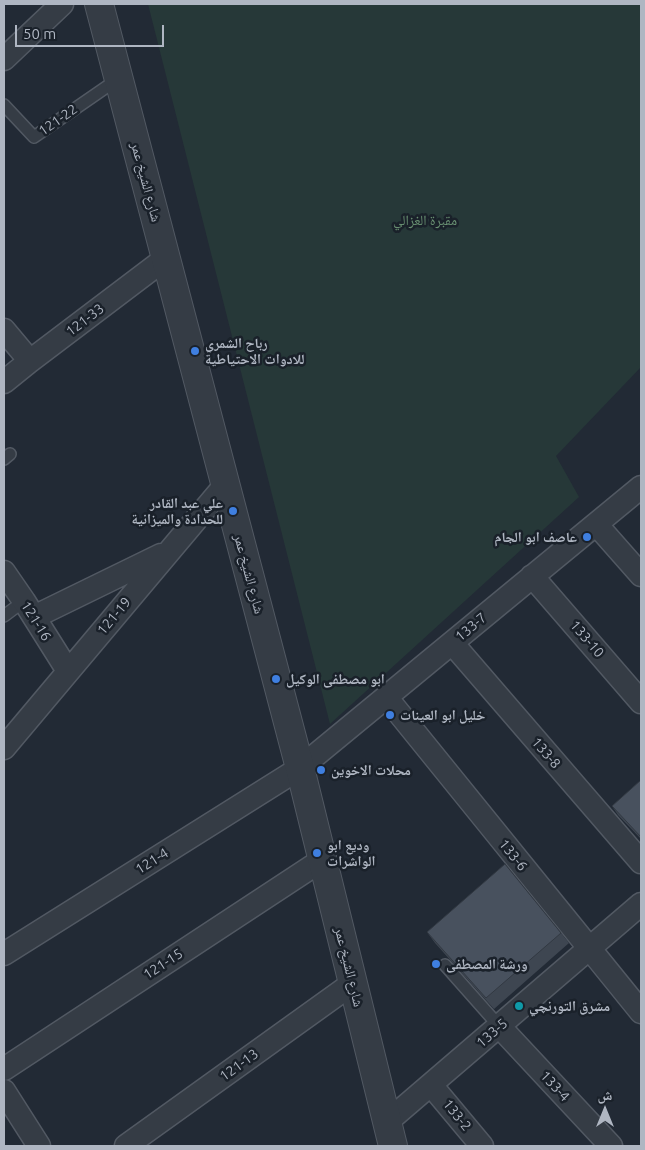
<!DOCTYPE html>
<html>
<head>
<meta charset="utf-8">
<style>
	body { margin:0 }
	#map { position:relative; width:645px; height:1150px; overflow:hidden; background:#222a35; font-family:Ubuntu,"Noto Naskh Arabic",sans-serif }
	canvas { display:block }
	.frame { position:absolute; inset:0; border:5px solid #afb6c2; pointer-events:none }
	.north { position:absolute; left:580px; top:1085px; width:50px; height:50px; -webkit-text-stroke:4px #1a212a; paint-order:stroke; rotate:0deg; font-size:14px; font-weight:700; line-height:20px; text-align:center; color:#afb6c2 }
	.north::after { content:''; display:block; margin:auto; width:18px; height:22px; background:#afb6c2; clip-path:polygon(50% 0,100% 100%,50% 72%,0 100%) }
	.scale { position:absolute; left:15px; top:25px; width:149px; height:22px; box-sizing:border-box; border:2px solid #afb6c2; border-top:0; padding-left:6px; font-size:15px; line-height:18px; white-space:nowrap; color:#afb6c2; -webkit-text-stroke:4px #1a212a; paint-order:stroke }
</style>
</head>
<body>
<div id="map">
<canvas width="645" height="1150"></canvas>
<div class="frame"></div>
<div class="north">ش</div>
<div class="scale">50 m</div>
</div>
<script>
const ctx = document.querySelector('canvas').getContext('2d');
ctx.lineJoin = 'round';
function fill(path, color) {
  ctx.fillStyle = color;
  ctx.fill(path, 'evenodd');
}
function toPath(rows) {
  const path = new Path2D();
  for (const r of rows) {
    path.moveTo(r[0], r[1]);
    for (let i = 2; i < r.length; i += 2) path.lineTo(r[i], r[i + 1]);
  }
  return path;
}
function strokePath(path, color, width, dash) {
  ctx.strokeStyle = color;
  ctx.lineWidth = width;
  ctx.lineCap = dash ? 'butt' : 'round';
  ctx.setLineDash(dash || []);
  ctx.stroke(path);
}
function drawText(font, color, halo, rows, align = 'center') {
  ctx.font = font + ' Ubuntu,"Noto Naskh Arabic",sans-serif';
  ctx.lineWidth = 5;
  ctx.setLineDash([]);
  ctx.textBaseline = 'middle';
  ctx.strokeStyle = halo;
  ctx.fillStyle = color;
  for (const [text, x, y, turn = 0] of rows) {
    ctx.save();
    ctx.translate(x, y);
    ctx.rotate((+turn || 0) * Math.PI / 180);
    ctx.textAlign = isNaN(turn) ? turn : align;
    if (halo) ctx.strokeText(text, 0, 0);
    ctx.fillText(text, 0, 0);
    ctx.restore();
  }
}
const green = toPath([
	[148,4,641,4,641,367,556,456,579,497,330,724]
]);
const service = toPath([
	[4,105,34,137,118,79],
	[4,459,10,454],
	[4,616,24,601],
	[445,965,499,1026]
]);
const minor = toPath([
	[4,59,62,4],
	[4,330,30,361],
	[4,382,30,361,166,258],
	[596,524,641,575],
	[4,572,24,601,68,671],
	[532,576,641,702],
	[34,617,161,555],
	[452,643,641,862],
	[386,697,641,1012],
	[4,748,226,484],
	[4,954,300,768,641,487],
	[499,1026,611,1146],
	[4,1069,322,860],
	[431,1085,482,1146],
	[4,1091,39,1146],
	[387,1122,641,904],
	[126,1146,353,983]
]);
const tertiary = toPath([
	[99,4,300,768,393,1146]
]);
const wall = toPath([
	[641,780,641,839,618,815,612,806],
	[427,932,561,933,569,943,494,1009,435,943]
]);
const building = toPath([
	[641,780,641,837,612,806,641,780],
	[505,864,561,933,486,998,427,932,505,864]
]);
const markers = [
	[195,351,5,"#3f7fe0"],
	[233,511,5,"#3f7fe0"],
	[587,537,5,"#3f7fe0"],
	[276,679,5,"#3f7fe0"],
	[390,715,5,"#3f7fe0"],
	[321,770,5,"#3f7fe0"],
	[317,853,5,"#3f7fe0"],
	[436,964,5,"#3f7fe0"],
	[519,1006,5,"#0f9aa8"]
];
const streetNames = [
	["121-22",58,120,-35],
	["شارع الشيخ عمر",146,182,75],
	["121-33",85,320,-37],
	["شارع الشيخ عمر",249,574,75],
	["121-19",114,616,-50],
	["121-16",36,621,58],
	["133-7",471,627,-40],
	["133-10",587,639,49],
	["133-8",546,753,49],
	["133-6",513,855,51],
	["121-4",152,861,-32],
	["121-15",163,964,-33],
	["شارع الشيخ عمر",349,967,76],
	["133-5",492,1033,-41],
	["121-13",239,1065,-36],
	["133-4",555,1086,47],
	["133-2",457,1115,51]
];
const parkNames = [
	["مقبرة الغزالي",425,220]
];
const poiNames = [
	["رباح الشمري",205,343],
	["للادوات الاحتياطية",205,359],
	["علي عبد القادر",223,503,"right"],
	["للحدادة والميزانية",223,519,"right"],
	["عاصف ابو الجام",577,537,"right"],
	["ابو مصطفى الوكيل",286,679],
	["خليل ابو العينات",400,715],
	["محلات الاخوين",331,770],
	["وديع ابو",327,845],
	["الواشرات",327,861],
	["ورشة المصطفى",446,964],
	["مشرق التورنچي",529,1006]
];
fill(green, '#263838');
strokePath(service, '#525963', 14);
strokePath(minor, '#525963', 25);
strokePath(tertiary, '#525963', 30);
strokePath(service, '#353c45', 11);
strokePath(minor, '#353c45', 22);
strokePath(tertiary, '#353c45', 28);
fill(wall, '#3e4651');
fill(building, '#48515e');
strokePath(building, '#323942', 1);
for (const [x, y, r, color] of markers) {
  const dot = new Path2D();
  dot.arc(x, y, r, 0, 2 * Math.PI);
  ctx.fillStyle = color;
  ctx.fill(dot);
  strokePath(dot, '#1a212a', 2);
}
drawText('14px', '#afb6c2', '#1a212a', streetNames);
drawText('14px', '#699072', '#1a212a', parkNames);
drawText('bold 14px', '#afb6c2', '#1a212a', poiNames, 'left');
</script>
</body>
</html>
